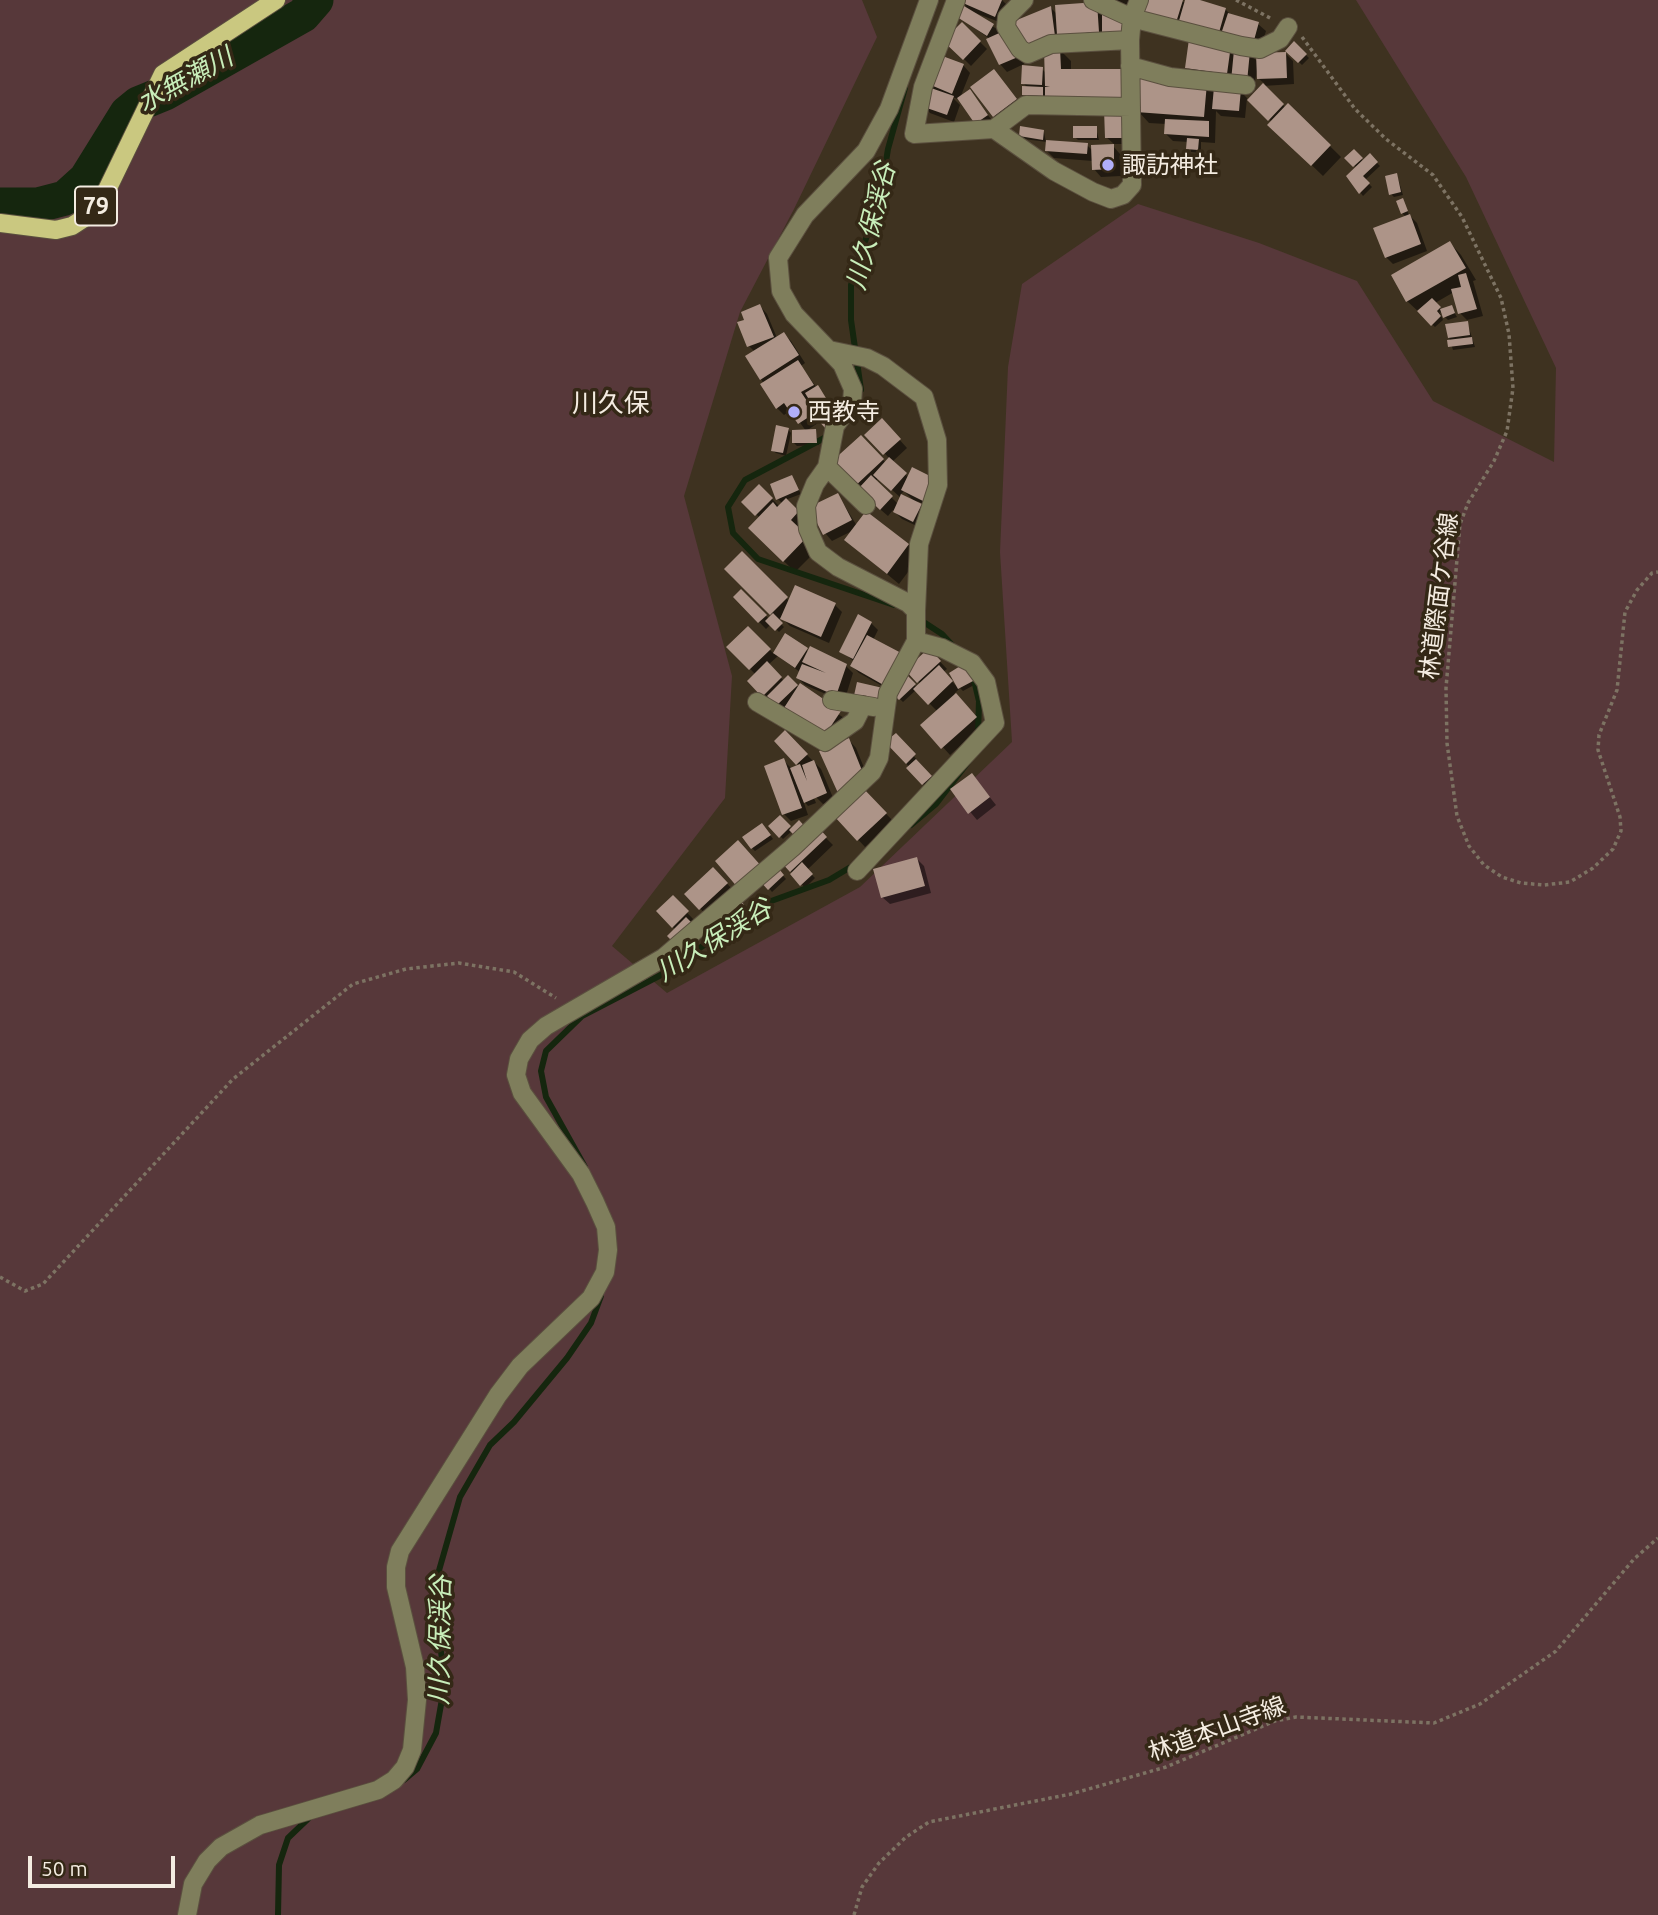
<!DOCTYPE html>
<html>
<head>
<meta charset="utf-8">
<style>
	body { margin:0 }
	#map { position:relative; width:1658px; height:1915px; overflow:hidden; background:#3e3220; font-family:Ubuntu,sans-serif }
	canvas { display:block }
	.scale { position:absolute; left:28px; top:1856px; width:147px; height:32px; box-sizing:border-box; border:4px solid #f4ece1; border-top:0; padding-left:9px; font-size:21px; line-height:24px; white-space:nowrap; color:#f4ece1; -webkit-text-stroke:5px #342816; paint-order:stroke }
</style>
</head>
<body>
<div id="map">
<canvas width="1658" height="1915"></canvas>
<div class="scale">50 m</div>
</div>
<script>
const ctx = document.querySelector('canvas').getContext('2d');
ctx.lineJoin = 'round';
function fill(path, color) {
  ctx.fillStyle = color;
  ctx.fill(path, 'evenodd');
}
function toPath(rows) {
  const path = new Path2D();
  for (const r of rows) {
    path.moveTo(r[0], r[1]);
    for (let i = 2; i < r.length; i += 2) path.lineTo(r[i], r[i + 1]);
  }
  return path;
}
function strokePath(path, color, width, dash) {
  ctx.strokeStyle = color;
  ctx.lineWidth = width;
  ctx.lineCap = dash ? 'butt' : 'round';
  ctx.setLineDash(dash || []);
  ctx.stroke(path);
}
function drawText(font, color, halo, rows, align = 'center') {
  ctx.font = font + ' Ubuntu,"Noto Sans JP",sans-serif';
  ctx.lineWidth = 7;
  ctx.setLineDash([]);
  ctx.textBaseline = 'middle';
  ctx.strokeStyle = halo;
  ctx.fillStyle = color;
  for (const [text, x, y, turn = 0] of rows) {
    ctx.save();
    ctx.translate(x, y);
    ctx.rotate((+turn || 0) * Math.PI / 180);
    ctx.textAlign = isNaN(turn) ? turn : align;
    if (halo) ctx.strokeText(text, 0, 0);
    ctx.fillText(text, 0, 0);
    ctx.restore();
  }
}
const green = toPath([
	[0,0,862,0,877,37,794,209,740,312,684,496,732,676,725,798,612,946,667,993,860,887,1012,742,1000,552,1008,367,1022,284,1138,204,1259,243,1357,281,1433,401,1554,462,1556,368,1466,177,1356,0,1658,0,1658,1915,0,1915]
]);
const shadow = toPath([
	[960,0,1002,0,1009,7,1002,23,970,11,1013,40,1024,64,1007,72,1000,64,990,39,959,17,966,6],
	[1107,0,1143,0,1138,12],
	[1147,0,1186,2,1194,0,1225,9,1232,16,1258,24,1266,31,1260,50,1187,31],
	[1096,4,1131,26,1132,42,1111,41,1105,35,1105,39,1066,41,1061,36,1062,43,1046,50,1060,50,1071,61,1071,71,1122,71,1133,82,1134,111,1125,111,1132,118,1132,144,1114,144,1106,137,1106,111,1058,111,1047,98,1027,98,1024,94,1027,87,1023,83,1024,67,1042,69,1046,73,1046,50,1032,56,1025,48,1014,23,1051,8,1058,15,1057,6],
	[962,24,987,49,971,66,946,41],
	[1190,41,1249,53,1258,62,1285,53,1293,61,1294,84,1263,86,1286,108,1288,105,1341,157,1323,176,1270,125,1272,122,1249,100,1265,84,1259,79,1258,66,1255,81,1238,79,1254,84,1254,88,1194,75,1187,67],
	[1294,43,1309,58,1302,65,1287,50],
	[963,65,970,73,960,98,970,92,994,123,976,123,961,100,952,97,960,105,954,122,930,113,923,105,936,91,928,83],
	[994,71,1023,107,1001,123,994,115],
	[1206,84,1215,93,1240,91,1247,98,1245,118,1221,116,1216,111,1215,143,1201,142,1201,153,1191,152,1189,142,1173,141,1166,134,1166,124,1149,123,1138,111],
	[1096,128,1099,140,1078,140,1075,137],
	[1044,132,1046,142,1087,145,1093,151,1113,146,1120,154,1121,176,1101,177,1094,169,1093,161,1054,158,1047,151,1047,142,1024,139,1021,135],
	[1354,151,1364,162,1370,156,1380,166,1365,180,1372,187,1363,196,1349,177,1357,168,1347,158],
	[1397,175,1403,195,1394,197,1391,194],
	[1403,200,1409,215,1417,223,1427,251,1393,264,1386,257,1406,217,1402,213],
	[1450,243,1461,255,1476,280,1473,281,1483,316,1467,320,1460,313,1454,292,1435,303,1442,310,1451,307,1457,317,1448,320,1439,311,1443,320,1435,327,1407,301],
	[760,306,767,314,777,338,784,334,791,341,805,363,801,366,830,406,821,421,806,431,791,410,784,415,777,408,761,379,755,352,749,346,746,321],
	[810,398,822,414,819,418,807,400],
	[1467,322,1475,347,1453,350,1449,337],
	[889,428,907,448,892,462,909,478,913,469,930,507,917,501,928,513,921,528,902,519,893,510,888,516,854,487,861,437,886,463,890,459,867,435],
	[879,478,901,498,898,504,875,481],
	[904,491,915,502,914,502,900,495],
	[788,429,791,433,786,456,776,453,772,450],
	[815,431,819,445,797,446,794,443],
	[792,477,801,494,785,500,809,524,818,549,795,572,750,528,760,518,744,502,759,486,780,507,783,504,778,499],
	[838,495,857,526,908,545,920,556,899,584,846,540,854,530,832,541,825,533],
	[742,553,790,602,835,605,842,612,829,643,790,626,781,617,778,621,784,627,779,632,771,624,766,629,735,597,741,591,769,619,773,615,727,569],
	[871,623,878,630,873,640,912,666,929,650,947,669,943,672,959,689,965,666,976,684,963,691,960,688,954,694,983,725,950,755,923,725,938,712,916,690,903,702,893,692,859,673,852,666,855,662,841,651],
	[907,671,921,684,917,688,905,675],
	[748,628,774,654,786,636,809,652,846,666,853,673,844,702,805,685,798,678,800,672,778,656,768,665,784,681,788,677,799,688,847,720,831,744,770,702,749,681,756,675,729,647],
	[785,733,821,769,834,800,823,804,812,793,816,803,808,806,803,800,808,815,791,821,784,814,783,760,791,768,800,766,776,741],
	[896,735,934,780,926,787,888,742],
	[849,740,856,748,871,785,863,790,893,821,865,847,836,816],
	[972,775,996,805,977,820,952,790],
	[780,817,792,831,783,839,770,826],
	[765,828,773,839,755,851,752,848],
	[818,830,833,845,807,870,815,878,805,888,783,862],
	[917,859,924,866,931,893,890,904,882,897],
	[775,867,786,879,772,892,763,881],
	[713,869,734,891,707,916,687,894],
	[673,898,694,920,676,930,658,912],
	[743,905,752,915,732,933,716,916]
]);
const stream = toPath([
	[861,390,851,320,851,285,881,192,888,149,905,88],
	[830,435,745,480,728,507,733,533,758,559,894,605],
	[919,619,942,634,954,647],
	[973,676,979,701,978,734],
	[911,825,936,804,969,761],
	[585,1167,546,1097,541,1071,546,1051,582,1016,661,975,763,904,829,880,854,865],
	[404,1780,417,1769,436,1733,445,1682,437,1621,436,1581,460,1497,490,1445,514,1422,567,1358,591,1323,601,1296],
	[278,1915,279,1865,288,1838,311,1816]
]);
const river = toPath([
	[0,205,38,205,65,198,86,179,127,113,138,104,165,93,303,15,316,0]
]);
const building = toPath([
	[956,0,1002,0,995,17],
	[1146,0,1183,0,1175,26,1141,16],
	[1185,0,1200,0,1226,8,1218,36,1178,24],
	[1097,2,1099,32,1057,35,1055,5],
	[964,6,994,24,987,36,957,17],
	[1051,6,1055,36,1024,49,1012,22],
	[1102,8,1124,17,1125,35,1102,35],
	[1228,13,1259,22,1253,44,1221,34],
	[962,22,981,41,963,60,943,41],
	[1006,30,1018,57,999,65,986,39],
	[1189,39,1231,45,1227,74,1185,68],
	[1294,41,1307,54,1298,63,1285,51],
	[1044,48,1060,48,1061,69,1123,69,1123,100,1045,100,1045,87,1050,86,1045,86],
	[1234,50,1250,51,1247,82,1231,81],
	[1286,52,1287,78,1257,79,1256,53],
	[937,54,964,64,952,94,926,83],
	[1022,65,1043,67,1042,85,1021,84],
	[994,69,1017,99,993,117,970,87],
	[1138,77,1207,83,1204,117,1136,112],
	[1263,83,1284,104,1268,121,1247,100],
	[1022,86,1043,87,1043,96,1022,95],
	[928,87,954,96,947,115,921,106],
	[1214,87,1241,89,1239,111,1212,109],
	[970,89,988,115,975,124,957,98],
	[1288,103,1331,145,1311,166,1267,125],
	[1104,109,1126,109,1126,138,1105,138],
	[1165,119,1209,121,1209,137,1164,134],
	[1020,126,1044,130,1043,140,1019,136],
	[1073,126,1097,126,1097,138,1073,138],
	[1187,138,1199,139,1198,150,1186,149],
	[1046,140,1088,143,1087,154,1045,151],
	[1114,144,1114,169,1092,170,1091,145],
	[1354,149,1363,158,1353,167,1344,158],
	[1370,153,1378,162,1363,176,1370,183,1359,194,1346,176],
	[1397,173,1401,192,1389,195,1385,176],
	[1403,198,1408,211,1401,214,1396,201],
	[1410,214,1421,244,1385,258,1373,228],
	[1450,241,1466,268,1406,302,1391,275],
	[1466,273,1477,309,1458,314,1451,289,1461,287,1458,275],
	[1432,298,1441,307,1437,311,1441,316,1431,326,1417,311],
	[760,304,774,337,747,347,737,322,744,320,741,312],
	[1452,305,1455,313,1443,318,1440,309],
	[1468,321,1470,335,1448,338,1445,324],
	[784,332,799,355,760,380,745,356],
	[1472,337,1473,344,1448,347,1447,340],
	[798,360,814,385,801,392,815,413,798,424,784,403,776,409,760,384],
	[818,385,829,403,816,411,805,393],
	[835,398,846,409,826,429,816,418],
	[882,418,901,439,883,455,864,435],
	[776,425,789,428,783,453,771,451],
	[816,429,817,443,792,443,792,430],
	[861,435,884,459,853,488,830,463],
	[889,457,907,473,891,491,873,475],
	[912,467,934,478,923,501,901,490],
	[792,475,799,490,776,500,770,484],
	[871,475,893,496,880,510,858,489],
	[759,484,773,498,755,516,741,502],
	[838,493,852,520,823,535,809,507],
	[901,494,922,504,913,522,893,512],
	[786,498,799,511,791,520,808,536,783,562,748,528,773,502,777,507],
	[866,511,909,544,887,574,844,540],
	[742,551,788,597,770,615,724,569],
	[795,585,836,603,821,637,780,619],
	[741,589,767,615,758,623,733,597],
	[773,613,783,623,775,631,765,621],
	[858,614,872,622,853,659,839,652],
	[748,626,771,649,749,670,726,647],
	[785,633,808,648,795,668,773,653],
	[867,635,905,655,887,687,850,666],
	[810,646,847,664,836,696,796,678,802,664,826,673,802,662],
	[929,648,941,661,917,683,905,670],
	[767,661,782,677,762,697,747,681],
	[965,663,975,680,958,689,949,673],
	[939,665,953,681,928,705,913,689],
	[788,675,798,685,776,706,767,696],
	[907,675,916,684,899,700,890,691],
	[857,682,883,688,879,707,853,700],
	[800,683,841,711,823,738,782,711],
	[956,693,977,717,941,749,920,725],
	[785,730,808,754,796,765,774,741],
	[896,733,916,754,906,764,885,742],
	[849,738,865,778,838,793,819,751],
	[784,758,802,808,782,815,764,766],
	[916,759,932,776,922,785,906,768],
	[814,760,827,793,804,803,790,768,800,764,807,781,802,765],
	[972,773,990,797,968,814,950,789],
	[863,788,887,813,857,841,834,816],
	[780,815,791,826,779,838,768,826],
	[799,820,808,830,798,839,789,830],
	[762,823,771,835,751,849,742,837],
	[818,827,827,837,790,872,781,862],
	[738,840,763,868,739,889,715,861],
	[917,857,925,886,881,898,873,869],
	[802,862,813,874,800,886,790,874],
	[775,864,784,875,768,890,759,880],
	[713,867,728,883,699,910,684,894],
	[673,895,689,911,672,928,656,911],
	[736,895,746,907,723,927,713,915],
	[686,917,695,926,676,945,667,936]
]);
const path = toPath([
	[1236,0,1272,19],
	[1302,37,1355,109,1386,139,1433,175,1462,217,1501,298,1509,334,1513,388,1507,431,1494,461,1468,503,1460,524,1446,688,1447,743,1457,816,1469,846,1484,865,1502,877,1521,883,1544,885,1570,882,1593,868,1613,849,1621,831,1620,817,1598,750,1599,735,1617,690,1625,612,1637,590,1652,573,1658,572],
	[0,1277,25,1291,43,1284,233,1079,353,984,406,969,459,963,514,972,556,998],
	[854,1915,862,1887,879,1863,906,1837,929,1822,1071,1794,1166,1767,1275,1721,1296,1717,1434,1723,1480,1704,1556,1651,1634,1559,1658,1538]
]);
const minor = toPath([
	[956,0,923,87,914,134,994,129,1026,105,1131,107],
	[1024,0,1007,17,1006,27,1020,49,1028,54,1051,44,1130,40],
	[1093,0,1132,18,1241,46,1260,49,1280,39,1288,27],
	[1130,66,1170,77,1246,85],
	[994,129,1054,171,1093,192,1111,199,1123,195,1132,185,1130,40,1132,18,1139,0],
	[829,350,867,358,883,366,924,397,937,440,938,485,919,544,916,611],
	[827,467,866,505],
	[832,700,874,707],
	[757,702,825,742,855,721,863,705],
	[857,871,995,723,986,682,972,663,942,648,916,641],
	[187,1915,193,1884,207,1861,221,1847,260,1825,378,1790,394,1780,405,1767,412,1750,417,1700,415,1667,396,1587,396,1567,400,1551,498,1395,520,1366,591,1298,605,1272,608,1250,606,1227,595,1202,581,1174,522,1093,516,1075,519,1059,530,1040,546,1026,663,958,792,848,872,772,879,758,888,693,916,641,916,611,908,603,838,567,818,552,808,529,806,506,815,484,827,467,835,426,852,403,853,389,842,364,794,314,781,291,778,258,805,215,866,151,889,109,929,0]
]);
const major = toPath([
	[0,223,56,230,72,226,89,215,106,192,163,74,276,0]
]);
const markers = [
	[1108,165,7,"#b0aefa"],
	[794,412,7,"#b0aefa"]
];
const shields = [
	[96,206,42]
];
const shieldNames = [
	["79",96,206]
];
const poiNames = [
	["諏訪神社",1122,165],
	["西教寺",808,412]
];
const streetNames = [
	["林道際面ケ谷線",1439,596,-83],
	["林道本山寺線",1217,1729,-20]
];
const waterNames = [
	["水無瀬川",185,80,-29],
	["川久保渓谷",871,226,-76],
	["川久保渓谷",714,940,-32],
	["川久保渓谷",440,1640,-89]
];
const neighbourhoodNames = [
	["川久保",611,403]
];
fill(green, '#57383a');
fill(shadow, '#0007');
strokePath(stream, '#15260e', 6);
strokePath(river, '#15260e', 35);
fill(building, '#ad9488');
strokePath(minor, '#5b503f', 20);
strokePath(major, '#5b503f', 20);
strokePath(path, '#7d7363', 3.5, [3.5, 3.5]);
strokePath(minor, '#7f7e5c', 18);
strokePath(major, '#cac880', 18);
for (const [x, y, r, color] of markers) {
  const dot = new Path2D();
  dot.arc(x, y, r, 0, 2 * Math.PI);
  ctx.fillStyle = color;
  ctx.fill(dot);
  strokePath(dot, '#342816', 2.5);
}
for (const [x, y, w] of shields) {
  const box = new Path2D();
  box.roundRect(x - w / 2, y - 19.5, w, 39, 5);
  ctx.fillStyle = '#342816';
  ctx.fill(box);
  strokePath(box, '#f4ece1', 2);
}
drawText('bold 23px', '#f4ece1', null, shieldNames);
drawText('24px', '#f4ece1', '#342816', poiNames, 'left');
drawText('24px', '#f4ece1', '#342816', streetNames);
drawText('italic 26px', '#c8eeba', '#342816', waterNames);
drawText('26px', '#f4ece1', '#342816', neighbourhoodNames);
</script>
</body>
</html>
